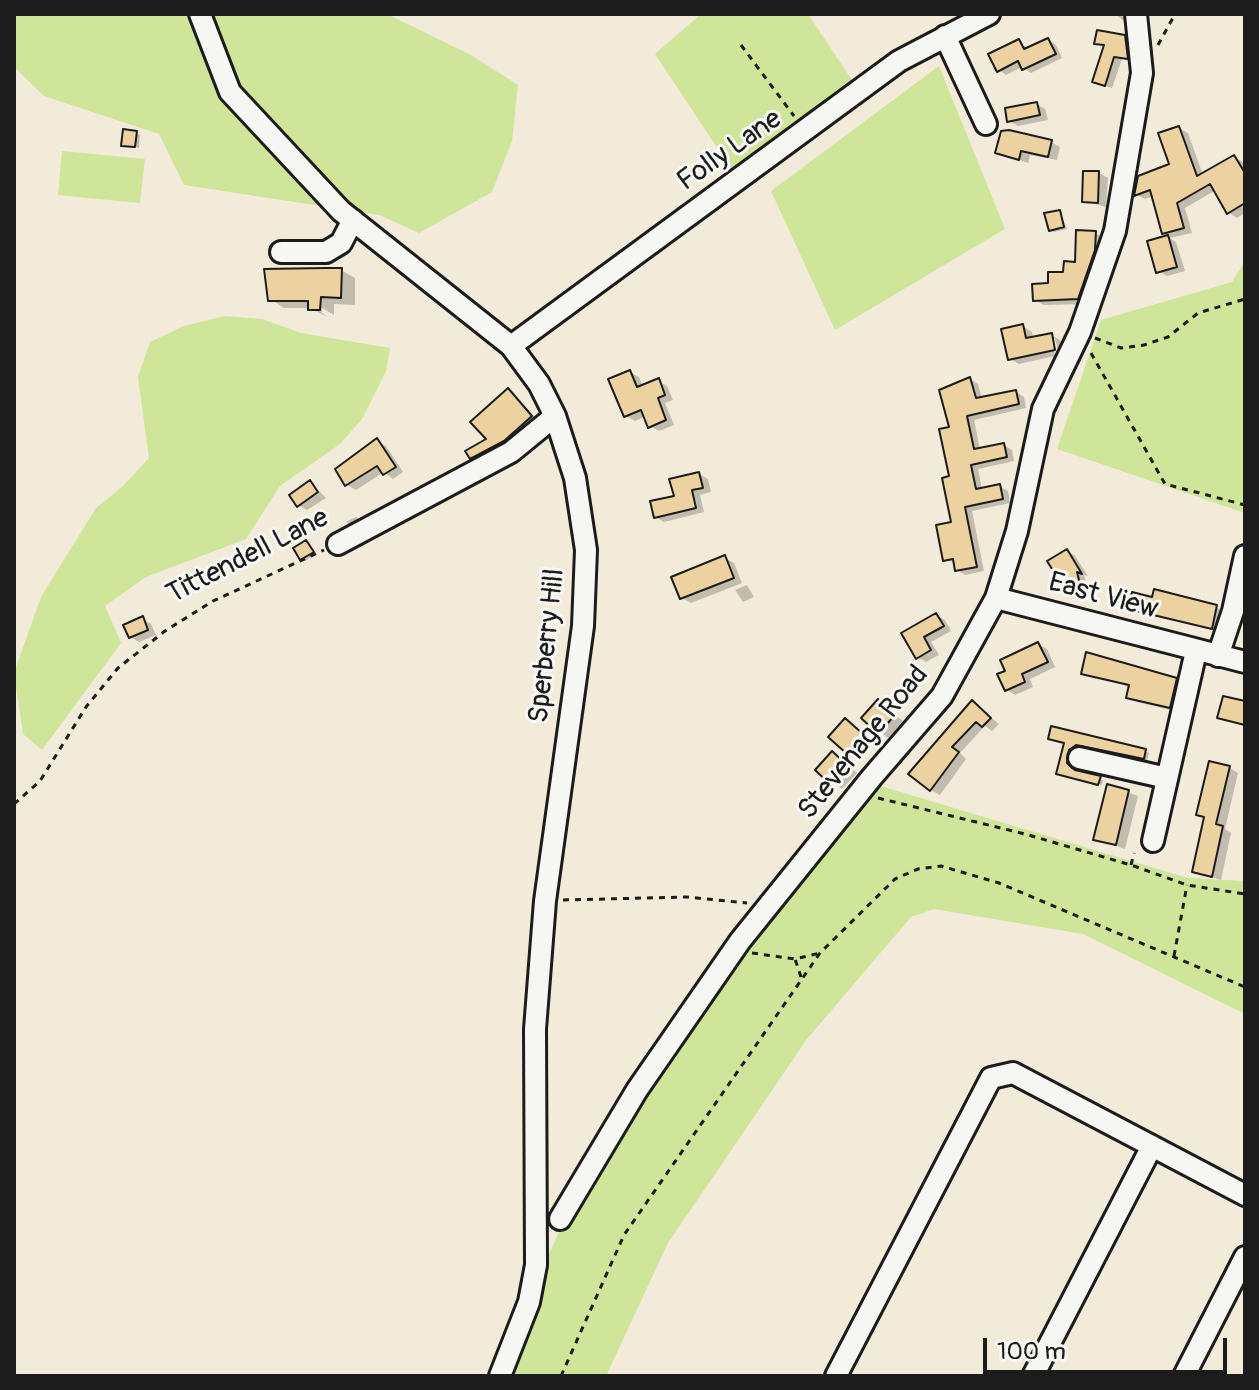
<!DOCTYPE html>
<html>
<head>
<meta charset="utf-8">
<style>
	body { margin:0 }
	#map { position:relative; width:1259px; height:1390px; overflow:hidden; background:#f3ebda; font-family:Pangolin,sans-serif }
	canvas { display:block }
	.frame { position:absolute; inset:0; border:16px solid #1c1c1c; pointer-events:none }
	.scale { position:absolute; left:983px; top:1338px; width:244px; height:36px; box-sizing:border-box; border:4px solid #1c1c1c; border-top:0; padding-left:10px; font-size:24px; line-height:28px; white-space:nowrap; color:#1c1c1c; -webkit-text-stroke:6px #f6f6f2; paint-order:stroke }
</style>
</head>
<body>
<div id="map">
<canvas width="1259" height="1390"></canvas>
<div class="frame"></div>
<div class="scale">100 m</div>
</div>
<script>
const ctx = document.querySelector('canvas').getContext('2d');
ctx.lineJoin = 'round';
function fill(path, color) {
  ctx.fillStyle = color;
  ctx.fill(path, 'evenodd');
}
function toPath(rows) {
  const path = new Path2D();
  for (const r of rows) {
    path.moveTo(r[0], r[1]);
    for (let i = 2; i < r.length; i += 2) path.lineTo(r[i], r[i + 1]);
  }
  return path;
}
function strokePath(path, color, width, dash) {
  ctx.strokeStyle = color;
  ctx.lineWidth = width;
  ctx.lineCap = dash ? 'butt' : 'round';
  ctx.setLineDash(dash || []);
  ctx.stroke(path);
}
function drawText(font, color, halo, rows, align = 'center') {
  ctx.font = font + ' Pangolin,sans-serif';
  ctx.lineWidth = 6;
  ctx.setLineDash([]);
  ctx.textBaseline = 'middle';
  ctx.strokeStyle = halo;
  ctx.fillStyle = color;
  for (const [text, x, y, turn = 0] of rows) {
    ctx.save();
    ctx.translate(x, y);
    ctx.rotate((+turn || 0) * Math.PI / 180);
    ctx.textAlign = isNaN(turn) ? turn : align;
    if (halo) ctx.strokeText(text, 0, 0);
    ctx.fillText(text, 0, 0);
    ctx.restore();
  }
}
const green = toPath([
	[14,14,387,14,471,55,518,85,512,141,492,192,419,233,379,215,184,185,159,134,44,96,14,67],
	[701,14,808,14,852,80,732,170,655,54],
	[939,66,1005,229,835,330,771,191],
	[62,151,145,159,140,203,58,195],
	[1245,261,1245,513,1057,449,1101,320,1232,282],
	[225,316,262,319,301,333,390,348,386,371,362,419,340,444,280,486,246,539,146,577,105,606,121,643,42,750,23,734,14,673,41,597,96,508,122,487,149,458,138,377,150,342,184,326],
	[874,784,1188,878,1245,881,1245,1014,1083,934,934,909,911,917,807,1039,668,1243,606,1376,508,1376,543,1268,561,1227,642,1093,737,958]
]);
const shadow = toPath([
	[1115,14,1134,14,1132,20,1124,21],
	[1124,37,1132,42,1134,62,1122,59,1112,88,1102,85,1104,47,1096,43],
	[1048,40,1056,45,1062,58,1031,73,1022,67,1006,75,999,70,1019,41,1028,49],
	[1036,104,1045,109,1048,120,1018,126,1009,121],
	[1179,128,1188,133,1203,175,1234,157,1243,162,1245,213,1237,218,1228,212,1216,190,1185,208,1192,233,1170,238,1176,242,1185,271,1167,276,1158,271,1150,242,1170,236,1163,233,1154,196,1145,199,1136,194,1172,166],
	[136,133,140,135,139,148,123,144],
	[1051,142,1060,147,1057,160,1030,155,1028,163,997,152],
	[1099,173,1108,178,1106,207,1084,201],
	[1060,212,1067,229,1054,232,1050,230],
	[1095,233,1104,238,1086,304,1044,305,1035,300,1077,264],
	[341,270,355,278,355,305,334,304,334,315,322,308,322,313,328,317,309,308,284,308,270,299],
	[1023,326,1032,332,1033,339,1051,335,1060,340,1063,354,1059,355,1055,338,1051,338,1055,356,1019,364,1010,359],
	[630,372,639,377,643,387,658,381,667,386,673,400,665,403,674,425,659,431,650,426,646,416,635,421,626,416],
	[970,379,978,384,982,399,1016,392,1024,397,1026,408,974,420,980,450,1004,445,1012,450,1014,461,978,469,982,490,999,486,1008,491,1010,503,972,511,984,571,965,575,957,570,956,563,945,559,954,523,951,428],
	[508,391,540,422,480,463,472,458,489,440],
	[378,441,386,446,403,472,393,479,384,472,356,490,347,485,337,469],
	[699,474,708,479,711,492,700,495,704,512,664,522,655,517],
	[310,482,326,498,307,510,298,505],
	[356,517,365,522,355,529,346,522],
	[306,542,316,554,305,561,301,558],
	[1067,551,1075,556,1088,576,1084,575,1089,593,1079,599,1070,594],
	[725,558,734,563,742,583,691,603,682,598],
	[747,585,754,597,743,602,735,590],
	[1216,607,1225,612,1220,632,1130,608],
	[936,615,945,620,951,631,931,642,939,655,926,662,917,657,904,633],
	[142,619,151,624,156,635,139,642,130,637],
	[1038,644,1047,649,1055,667,1030,679,1033,687,1015,695,1007,690],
	[1087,655,1125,663,1185,685,1179,712,1137,702,1128,697,1130,687,1083,673],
	[878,702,903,721,888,738,863,718],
	[973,703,999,724,992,731,985,726,960,753,966,759,940,795,931,790],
	[846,720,871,740,856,756,847,751],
	[1066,743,1145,751,1149,753,1147,760,1081,746,1072,752,1070,766,1077,773,1103,780,1102,785,1062,775],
	[832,754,857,773,842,789,817,770],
	[1230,768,1238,773,1225,829,1231,833,1221,880,1194,871,1206,818,1198,814],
	[1109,786,1138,796,1125,849,1096,839]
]);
const building = toPath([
	[1097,30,1125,35,1128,59,1114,57,1105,86,1092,82,1104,45,1094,44,1097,30],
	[1048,38,1056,54,1022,70,1018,61,997,72,988,54,1019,39,1024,49,1048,38],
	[1037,102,1040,115,1007,122,1005,108,1037,102],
	[1179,126,1197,176,1234,155,1245,173,1245,203,1227,214,1210,184,1177,203,1184,228,1162,234,1150,190,1134,196,1138,176,1169,164,1158,133,1179,126],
	[123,129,137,131,135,147,121,146,123,129],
	[1009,130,1052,140,1048,157,1021,151,1019,160,995,153,1001,131,1009,130],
	[1083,171,1099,171,1098,203,1082,202,1083,171],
	[1060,210,1064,227,1049,231,1044,213,1060,210],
	[1076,230,1096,231,1095,250,1078,299,1033,301,1032,284,1048,283,1048,272,1063,272,1064,261,1075,262,1076,230],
	[1168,235,1177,267,1156,273,1147,241,1168,235],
	[326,268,342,268,341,298,321,297,320,310,308,310,308,301,268,301,264,269,326,268],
	[1023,324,1026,338,1052,333,1055,350,1008,360,1001,329,1023,324],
	[630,370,637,387,659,378,665,395,658,398,666,420,648,428,641,410,624,417,608,379,630,370],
	[970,377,976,398,1016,390,1019,404,967,416,974,449,1004,443,1007,457,971,465,976,489,1000,484,1003,499,965,507,977,567,955,571,953,559,943,561,936,525,951,522,942,478,949,476,939,429,949,427,939,390,970,377],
	[508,388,532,416,504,441,470,459,465,451,486,439,470,422,508,388],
	[377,438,396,467,383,475,377,466,345,486,335,469,377,438],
	[699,472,703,488,692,490,696,508,654,518,650,501,674,496,669,479,699,472],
	[310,480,318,492,297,507,289,495,310,480],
	[306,540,314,552,300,560,293,548,306,540],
	[1067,549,1082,574,1077,572,1081,588,1069,596,1047,561,1067,549],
	[725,555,734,578,680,599,671,577,725,555],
	[1154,589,1217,605,1212,629,1128,609,1132,592,1152,597,1154,589],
	[936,613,944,626,924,637,931,650,916,659,901,633,936,613],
	[143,616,148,630,129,638,123,625,143,616],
	[1038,642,1048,662,1022,674,1025,682,1005,691,997,674,1005,671,1000,660,1038,642],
	[1086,652,1177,678,1170,708,1126,698,1129,685,1081,674,1086,652],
	[1223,696,1245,701,1245,725,1217,718,1223,696],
	[878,699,895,715,878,734,861,718,878,699],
	[972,700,991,718,982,727,976,722,952,747,959,752,930,791,908,774,972,700],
	[845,718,863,734,846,753,828,737,845,718],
	[1051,726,1146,749,1144,759,1076,745,1069,750,1067,763,1075,770,1101,776,1098,785,1056,774,1064,743,1048,739,1051,726],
	[832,751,849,767,832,786,815,770,832,751],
	[1209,761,1230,766,1216,824,1223,826,1212,877,1192,872,1204,817,1196,815,1209,761],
	[1107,784,1129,790,1116,845,1093,840,1107,784]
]);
const path = toPath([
	[741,45,794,116],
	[1158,45,1175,14],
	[1095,338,1121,348,1144,345,1168,337,1198,313,1245,299],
	[1091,353,1165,484,1245,505],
	[878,798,1025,834,1131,865,1187,885,1245,894],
	[14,804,40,781,86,707,118,668,165,631,213,601,324,550],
	[1131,865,1134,853],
	[563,900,687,897,747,903],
	[752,953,795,959],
	[1174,956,1187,885],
	[801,977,795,959,820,953],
	[561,1376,624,1235,820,953,895,879,918,869,941,866,999,883,1245,987]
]);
const minor = toPath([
	[200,14,230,92,341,211,511,346,539,384,555,416,575,478,586,550,583,626,545,901,535,1029,536,1265,529,1302,500,1376],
	[945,36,986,124],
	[281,252,326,252,341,243,353,220],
	[511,346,899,61,989,14],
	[338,544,511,452,555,416],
	[996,598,1245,662],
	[1218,656,1233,611,1245,556],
	[1079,758,1167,778],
	[1153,841,1196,651],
	[560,1219,637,1090,740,941,872,777,942,696,996,598,1017,531,1043,409,1080,332,1115,231,1142,73,1136,14],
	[836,1376,991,1078,1013,1073,1245,1195],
	[1033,1376,1152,1146],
	[1184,1376,1245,1257]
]);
const streetNames = [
	["Folly Lane",730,151,-35],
	["Tittendell Lane",248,557,-27],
	["East View",1103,597,15],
	["Sperberry Hill",548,646,-84],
	["Stevenage Road",864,743,-51]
];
fill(green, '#cee59a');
fill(shadow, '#0003');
fill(building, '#edd2a1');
strokePath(building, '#1c1c1c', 2);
strokePath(minor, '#1c1c1c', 26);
strokePath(path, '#1c1c1c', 3, [6, 6]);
strokePath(minor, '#f6f6f2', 20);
drawText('28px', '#1c1c1c', '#f6f6f2', streetNames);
</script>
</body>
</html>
